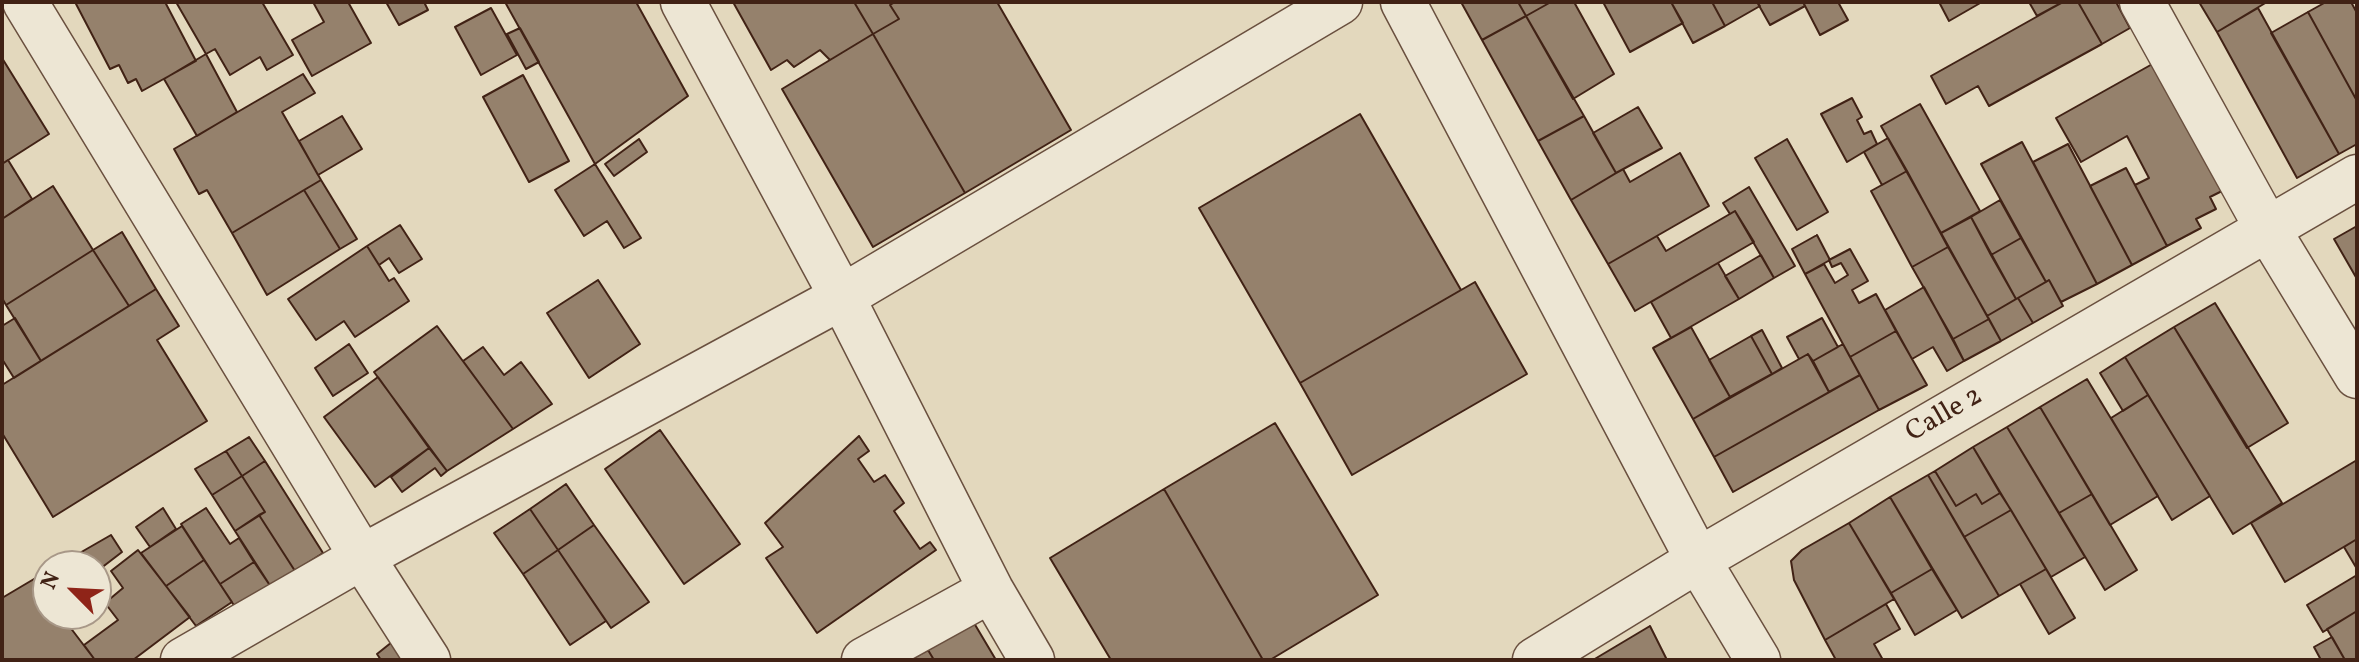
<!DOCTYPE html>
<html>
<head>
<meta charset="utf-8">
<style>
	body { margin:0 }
	#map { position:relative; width:2359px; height:662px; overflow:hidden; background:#e3d8bd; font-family:Vollkorn,serif }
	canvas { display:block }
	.frame { position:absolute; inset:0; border:4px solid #412215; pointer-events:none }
	.north { position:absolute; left:32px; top:550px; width:80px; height:80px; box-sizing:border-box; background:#ede6d4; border:2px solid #a89888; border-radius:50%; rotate:294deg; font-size:22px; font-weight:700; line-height:32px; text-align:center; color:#412215 }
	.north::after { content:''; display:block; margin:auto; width:28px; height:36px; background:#8f2418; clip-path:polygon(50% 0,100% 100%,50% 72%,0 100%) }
</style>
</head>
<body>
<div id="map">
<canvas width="2359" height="662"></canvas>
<div class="frame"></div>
<div class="north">N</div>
</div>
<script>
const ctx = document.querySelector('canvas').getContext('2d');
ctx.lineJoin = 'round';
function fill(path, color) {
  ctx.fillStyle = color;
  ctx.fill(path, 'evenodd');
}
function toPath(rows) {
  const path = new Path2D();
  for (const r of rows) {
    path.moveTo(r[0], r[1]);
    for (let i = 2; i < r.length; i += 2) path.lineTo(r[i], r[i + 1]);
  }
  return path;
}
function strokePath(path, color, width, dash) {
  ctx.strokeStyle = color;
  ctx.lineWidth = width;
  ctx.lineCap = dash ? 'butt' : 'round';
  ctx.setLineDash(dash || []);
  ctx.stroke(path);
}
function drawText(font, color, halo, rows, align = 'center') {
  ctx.font = font + ' Vollkorn,serif';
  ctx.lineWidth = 8;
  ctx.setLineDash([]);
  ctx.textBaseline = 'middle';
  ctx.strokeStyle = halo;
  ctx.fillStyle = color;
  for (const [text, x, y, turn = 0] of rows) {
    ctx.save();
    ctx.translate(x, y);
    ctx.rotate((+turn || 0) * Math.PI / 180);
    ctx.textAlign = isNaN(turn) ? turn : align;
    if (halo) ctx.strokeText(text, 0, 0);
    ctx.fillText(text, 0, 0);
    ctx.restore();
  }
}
const building = toPath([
	[75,2,165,2,196,61,142,91,136,79,128,83,119,65,110,69,75,2],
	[176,2,262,2,293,55,267,70,260,57,230,75,215,49,206,54,176,2],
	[313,2,348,2,371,43,312,76,292,40,324,22,313,2],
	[386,2,424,2,428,10,399,25,386,2],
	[505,2,636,2,688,96,595,164,505,2],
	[733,2,854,2,873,34,830,60,820,50,794,67,787,60,771,70,733,2],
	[854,2,895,2,890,5,899,19,873,34,854,2],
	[895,2,997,2,1071,130,965,193,873,34,899,19,890,5,895,2],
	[1461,2,1518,2,1526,16,1482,40,1461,2],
	[1518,2,1551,2,1526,16,1518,2],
	[1551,2,1574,2,1614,74,1573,99,1526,16,1551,2],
	[1603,2,1671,2,1683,23,1630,52,1603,2],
	[1671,2,1712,2,1725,26,1693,43,1671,2],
	[1712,2,1757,2,1760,6,1725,26,1712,2],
	[1757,2,1803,2,1805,6,1770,25,1757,2],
	[1803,2,1838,2,1848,20,1820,35,1803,2],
	[1939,2,1982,2,1949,21,1939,2],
	[2029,2,2063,2,2037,16,2029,2],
	[2063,2,2078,2,2102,44,1989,106,1978,86,1946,104,1931,76,2063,2],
	[2078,2,2116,2,2130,28,2102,44,2078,2],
	[2199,2,2267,2,2217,32,2199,2],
	[2326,2,2351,2,2357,13,2357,101,2308,12,2326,2],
	[491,8,517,55,481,75,455,27,491,8],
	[2258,8,2339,154,2297,178,2217,32,2258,8],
	[2308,12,2357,101,2357,144,2339,154,2271,33,2308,12],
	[1526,16,1584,116,1538,141,1482,40,1526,16],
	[520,28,539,62,526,69,507,34,520,28],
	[873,34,965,193,873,247,782,89,873,34],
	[206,54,237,112,197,136,164,79,206,54],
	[2,58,49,134,2,164,2,58],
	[2156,62,2226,189,2210,197,2216,209,2196,219,2201,228,2167,246,2135,185,2149,178,2127,136,2081,162,2056,118,2156,62],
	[303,74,315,93,282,112,321,180,232,233,207,190,199,194,174,149,303,74],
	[523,75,569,161,529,182,483,97,523,75],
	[1852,98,1862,117,1857,120,1864,134,1871,131,1877,144,1847,162,1821,114,1852,98],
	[1920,104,1980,211,1941,233,1881,126,1920,104],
	[1638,107,1662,148,1616,173,1593,133,1638,107],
	[1360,114,1461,290,1300,383,1199,208,1360,114],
	[342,116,362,149,318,175,299,141,342,116],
	[1584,116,1616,173,1571,200,1538,141,1584,116],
	[1888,138,1907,171,1882,185,1864,152,1888,138],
	[639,139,647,152,614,176,605,164,639,139],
	[1787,139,1828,212,1797,230,1755,158,1787,139],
	[2022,142,2097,284,2061,302,2049,280,2046,282,1981,164,2022,142],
	[2068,144,2132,265,2097,284,2033,162,2068,144],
	[1680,153,1709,206,1608,264,1571,200,1623,169,1630,182,1680,153],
	[8,160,32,199,2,219,2,164,8,160],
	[595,164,641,238,624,248,607,221,584,236,555,190,595,164],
	[2126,168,2167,246,2132,265,2090,186,2126,168],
	[1907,171,1948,247,1912,267,1871,191,1907,171],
	[321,180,357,239,340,249,304,190,321,180],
	[53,186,93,250,6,305,2,298,2,219,53,186],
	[1749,187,1795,266,1774,278,1735,211,1730,214,1723,203,1749,187],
	[304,190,340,249,267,295,232,233,304,190],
	[2000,200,2021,238,1991,255,1971,217,2000,200],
	[1735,211,1754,242,1635,311,1608,264,1657,236,1666,251,1735,211],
	[1971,217,2016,299,1987,316,1941,233,1971,217],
	[400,225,422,259,399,273,389,258,379,265,367,246,400,225],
	[2357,226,2357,279,2334,239,2357,226],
	[122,232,156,289,129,306,93,250,122,232],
	[1817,235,1830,260,1805,274,1792,249,1817,235],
	[2021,238,2046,282,2016,299,1991,255,2021,238],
	[367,246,389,281,394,278,409,301,355,337,344,321,316,340,288,299,367,246],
	[1948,247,1989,319,1953,339,1912,267,1948,247],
	[1850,249,1868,281,1852,290,1859,303,1876,294,1896,331,1850,357,1805,274,1824,264,1835,283,1848,275,1841,263,1832,267,1829,260,1850,249],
	[93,250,129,306,41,361,6,305,93,250],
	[1761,255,1774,278,1739,299,1725,276,1761,255],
	[1718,263,1739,299,1671,338,1651,302,1718,263],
	[598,280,640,344,589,378,547,313,598,280],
	[2049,280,2063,306,2033,323,2018,298,2049,280],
	[1475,282,1527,374,1352,475,1300,383,1475,282],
	[1924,287,1964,361,1947,371,1933,347,1912,359,1885,310,1924,287],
	[156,289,179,326,157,340,207,421,53,517,2,433,2,385,156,289],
	[2018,298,2033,323,2001,341,1987,316,2018,298],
	[2215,303,2288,423,2247,448,2174,327,2215,303],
	[15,318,41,361,14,378,2,359,2,326,15,318],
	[1822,318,1838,347,1813,361,1808,354,1799,359,1787,337,1822,318],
	[1989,319,2001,341,1964,361,1953,339,1989,319],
	[437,326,513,429,447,471,374,372,437,326],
	[1691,327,1730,397,1693,419,1653,348,1691,327],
	[2174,327,2282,503,2233,534,2125,357,2174,327],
	[1762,330,1782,368,1772,374,1751,336,1762,330],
	[1896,331,1927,385,1879,410,1850,357,1896,331],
	[1751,336,1772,374,1730,397,1709,360,1751,336],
	[349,344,368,373,333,396,315,368,349,344],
	[1843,344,1860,375,1829,392,1813,361,1843,344],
	[483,347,504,375,521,362,552,404,513,429,463,361,483,347],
	[1808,354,1829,392,1714,457,1693,419,1808,354],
	[2125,357,2148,395,2123,411,2100,373,2125,357],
	[1860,375,1879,410,1733,492,1714,457,1860,375],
	[378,377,429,448,375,487,324,417,378,377],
	[2087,379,2158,496,2110,525,2040,407,2087,379],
	[2148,395,2210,496,2172,520,2111,418,2148,395],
	[2040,407,2092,494,2059,513,2007,427,2040,407],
	[1275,423,1378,595,1270,660,1263,660,1164,489,1275,423],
	[2007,427,2085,557,2051,577,1973,447,2007,427],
	[660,430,740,544,684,584,605,469,660,430],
	[859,436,869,451,858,459,874,482,885,475,904,503,894,511,920,549,930,542,936,550,817,633,766,558,783,547,765,523,859,436],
	[249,437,265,461,242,476,226,451,249,437],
	[1973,447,2000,493,1982,504,1976,494,1956,506,1935,471,1973,447],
	[429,448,447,471,441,476,435,468,402,492,391,477,429,448],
	[226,451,242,476,212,495,195,469,226,451],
	[2357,460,2357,539,2285,582,2251,523,2357,460],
	[265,461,323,553,295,571,259,515,265,512,242,476,265,461],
	[1935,471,1956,506,1976,494,1982,504,2000,493,2011,510,1964,537,1928,475,1935,471],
	[1928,475,1999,596,1962,618,1890,497,1928,475],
	[242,476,265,512,235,531,212,495,242,476],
	[566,484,594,525,558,550,530,509,566,484],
	[1164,489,1263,660,1111,660,1050,558,1164,489],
	[2092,494,2137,570,2105,590,2059,513,2092,494],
	[1890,497,1932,569,1891,593,1849,523,1890,497],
	[163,508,176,529,150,547,136,527,163,508],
	[206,508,230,544,239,538,254,562,220,584,181,524,206,508],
	[530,509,558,550,523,574,494,533,530,509],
	[2011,510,2046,569,1999,596,1964,537,2011,510],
	[259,515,295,571,271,587,235,531,259,515],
	[1849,523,1894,599,1825,640,1794,580,1791,561,1802,550,1849,523],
	[594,525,649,602,611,628,558,550,594,525],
	[182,526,204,560,166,586,141,553,182,526],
	[111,535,122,552,96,572,96,566,57,566,111,535],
	[2357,539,2357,569,2344,547,2357,539],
	[138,550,190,617,133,660,95,660,84,645,118,620,105,603,123,588,111,571,138,550],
	[558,550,606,621,570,645,523,574,558,550],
	[204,560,232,602,196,626,166,586,204,560],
	[254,562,271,587,237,610,220,584,254,562],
	[1932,569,1957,610,1915,635,1891,593,1932,569],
	[2046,569,2075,618,2049,634,2020,584,2046,569],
	[48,571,48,598,34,579,48,571],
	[2357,575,2357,611,2323,632,2307,605,2357,575],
	[34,579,48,598,48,614,60,614,95,660,2,660,2,598,34,579],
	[1886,604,1900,629,1874,644,1883,660,1836,660,1825,640,1886,604],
	[2357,611,2357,660,2345,660,2327,629,2357,611],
	[974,623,996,660,934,660,928,650,974,623],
	[1650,626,1667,660,1593,660,1650,626],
	[2332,637,2345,660,2321,660,2314,647,2332,637],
	[397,638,414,660,381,660,377,654,397,638],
	[928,650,934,660,910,660,928,650]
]);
const minor = toPath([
	[25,2,362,557,428,660],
	[683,2,842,297,991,590,1032,660],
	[1403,2,1698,560,1758,660],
	[2142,2,2267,228,2357,376],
	[183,660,362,557,842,297,1340,2],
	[864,660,991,590],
	[1535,660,1698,560,2357,177]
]);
const streetNames = [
	["Calle 2",1945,416,-30]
];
fill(building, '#95816c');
strokePath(building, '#412215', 2);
strokePath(minor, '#6a503f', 47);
strokePath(minor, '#ede6d4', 44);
drawText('28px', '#412215', '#ede6d4', streetNames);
</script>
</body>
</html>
